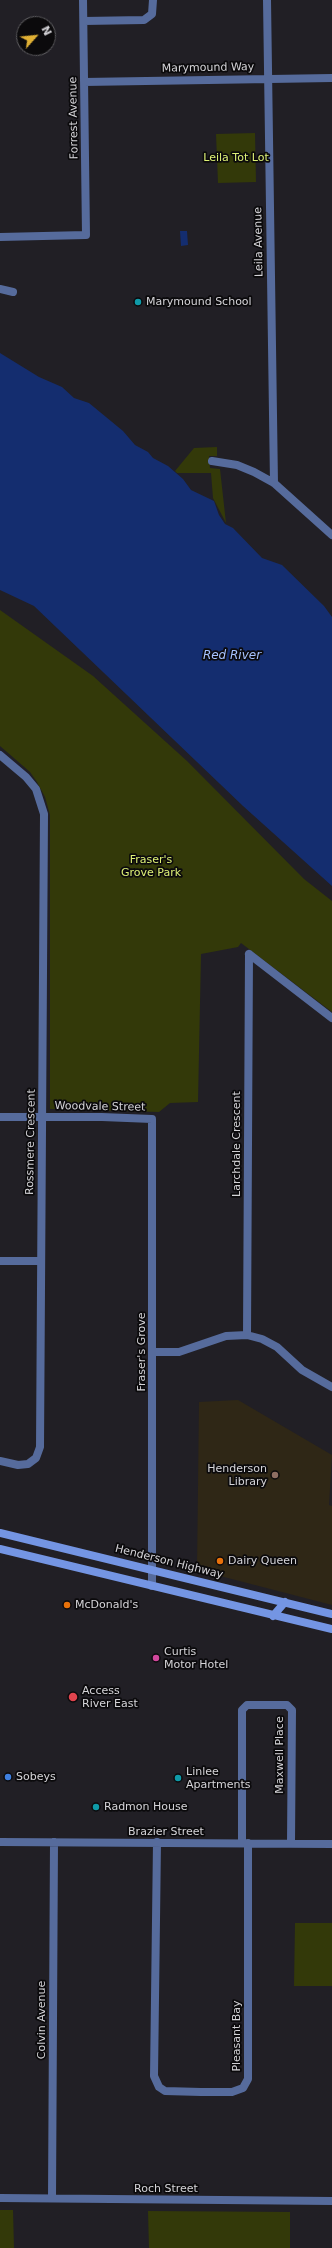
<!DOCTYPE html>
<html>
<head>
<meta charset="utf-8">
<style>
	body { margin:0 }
	#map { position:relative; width:332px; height:2248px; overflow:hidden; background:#211f25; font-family:"DejaVu Sans",sans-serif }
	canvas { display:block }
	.north { position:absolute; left:16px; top:16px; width:40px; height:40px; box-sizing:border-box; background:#0b0a0c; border:1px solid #5c5b5e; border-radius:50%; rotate:63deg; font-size:11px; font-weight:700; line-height:16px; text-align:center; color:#d5d4d8 }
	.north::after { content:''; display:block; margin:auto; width:14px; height:18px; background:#e0b034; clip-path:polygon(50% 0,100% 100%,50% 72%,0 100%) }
</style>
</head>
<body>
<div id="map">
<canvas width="332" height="2248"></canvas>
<div class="north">N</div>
</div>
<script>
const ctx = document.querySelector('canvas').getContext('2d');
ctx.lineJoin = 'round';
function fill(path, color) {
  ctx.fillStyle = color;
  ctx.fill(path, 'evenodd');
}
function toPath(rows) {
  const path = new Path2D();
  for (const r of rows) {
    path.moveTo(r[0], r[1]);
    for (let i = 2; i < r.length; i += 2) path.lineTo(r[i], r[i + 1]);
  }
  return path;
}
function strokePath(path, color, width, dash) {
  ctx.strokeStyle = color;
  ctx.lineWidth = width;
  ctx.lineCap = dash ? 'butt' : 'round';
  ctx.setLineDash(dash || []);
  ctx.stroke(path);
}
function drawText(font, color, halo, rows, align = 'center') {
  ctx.font = font + ' "DejaVu Sans",sans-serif';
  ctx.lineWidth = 3.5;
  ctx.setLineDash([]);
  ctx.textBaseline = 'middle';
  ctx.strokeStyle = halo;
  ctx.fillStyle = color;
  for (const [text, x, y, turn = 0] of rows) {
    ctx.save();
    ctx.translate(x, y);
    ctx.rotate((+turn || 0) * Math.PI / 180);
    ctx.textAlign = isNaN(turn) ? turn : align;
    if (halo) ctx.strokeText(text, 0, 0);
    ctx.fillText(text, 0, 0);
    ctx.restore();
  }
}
const commercial = toPath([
	[238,1400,332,1455,329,1505,332,1506,332,1605,197,1570,199,1402]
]);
const green = toPath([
	[255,133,256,182,218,183,216,134],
	[217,447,217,456,209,456,210,468,220,469,226,523,213,498,211,473,177,473,175,471,194,448],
	[0,610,93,676,187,761,304,879,332,901,332,1012,241,943,238,947,201,954,198,1102,170,1103,159,1112,50,1109,50,815,45,797,37,782,30,772,0,746],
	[295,1923,332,1923,332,1986,294,1986],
	[0,2210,13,2210,14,2248,0,2248],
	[148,2211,290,2212,290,2248,149,2248]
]);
const water = toPath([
	[180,231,187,231,188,245,181,246],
	[0,353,39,377,62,387,74,398,89,403,123,431,135,445,148,452,153,458,168,466,183,479,191,490,214,501,219,515,225,524,233,528,262,558,282,565,324,606,332,617,332,886,243,806,34,606,0,590]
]);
const street = toPath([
	[267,0,274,483],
	[84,21,144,20,152,14,153,0],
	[84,82,332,78],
	[0,237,86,235,83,0],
	[0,289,13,292],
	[212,461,237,465,254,472,274,483,332,535],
	[0,755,26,777,36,789,44,814,40,1447,36,1458,28,1464,18,1465,0,1461],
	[249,954,332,1018],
	[0,1117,102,1117,152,1119,152,1586],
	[0,1261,41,1261],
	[247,1335,249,954],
	[153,1352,179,1352,226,1336,247,1335,262,1339,277,1347,302,1370,332,1387],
	[0,1842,332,1844],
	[157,1842,154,2076,159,2087,165,2091,201,2092,232,2092,243,2088,248,2079,248,1843],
	[242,1843,242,1710,247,1705,287,1705,292,1710,291,1843],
	[0,2198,332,2201],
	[52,2198,54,1842]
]);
const secondary = toPath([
	[0,1533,332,1614],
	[0,1549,332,1629],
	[273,1616,285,1602]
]);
const markers = [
	[138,302,4,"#0f9aa8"],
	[275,1475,4,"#8d6e63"],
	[220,1561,4,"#e8710a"],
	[67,1605,4,"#e8710a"],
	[156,1658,4,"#d1479c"],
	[73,1697,5,"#e0444e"],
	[8,1777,4,"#3f7fe0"],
	[178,1778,4,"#0f9aa8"],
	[96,1807,4,"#0f9aa8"]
];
const streetNames = [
	["Marymound Way",208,68,-1],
	["Forrest Avenue",74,118,-91],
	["Leila Avenue",259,242,-91],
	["Woodvale Street",100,1107,1],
	["Rossmere Crescent",31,1142,-89],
	["Larchdale Crescent",237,1144,-90],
	["Fraser's Grove",142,1352,-90],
	["Henderson Highway",169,1562,14],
	["Maxwell Place",280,1755,-90],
	["Brazier Street",166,1832],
	["Colvin Avenue",42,2020,-90],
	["Pleasant Bay",237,2036,-90],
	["Roch Street",166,2189]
];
const parkNames = [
	["Leila Tot Lot",236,158],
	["Fraser's",151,860],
	["Grove Park",151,873]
];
const poiNames = [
	["Marymound School",146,302],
	["Henderson",267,1469,"right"],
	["Library",267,1482,"right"],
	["Dairy Queen",228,1561],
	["McDonald's",75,1605],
	["Curtis",164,1652],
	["Motor Hotel",164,1665],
	["Access",82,1691],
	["River East",82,1704],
	["Linlee",186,1772],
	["Apartments",186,1785],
	["Sobeys",16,1777],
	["Radmon House",104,1807]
];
const waterNames = [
	["Red River",232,656]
];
fill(commercial, '#2f2716');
fill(green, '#333909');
fill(water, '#142d6f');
strokePath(street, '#566b9c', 8);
strokePath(secondary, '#7495e3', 8);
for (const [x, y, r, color] of markers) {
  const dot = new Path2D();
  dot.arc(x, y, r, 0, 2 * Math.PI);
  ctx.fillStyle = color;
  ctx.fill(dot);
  strokePath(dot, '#0b0a0c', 1.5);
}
drawText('11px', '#d5d4d8', '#0b0a0c', streetNames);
drawText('11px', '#def176', '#0b0a0c', parkNames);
drawText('11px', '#d5d4d8', '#0b0a0c', poiNames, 'left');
drawText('italic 12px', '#a6c2fe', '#0b0a0c', waterNames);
</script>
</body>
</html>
